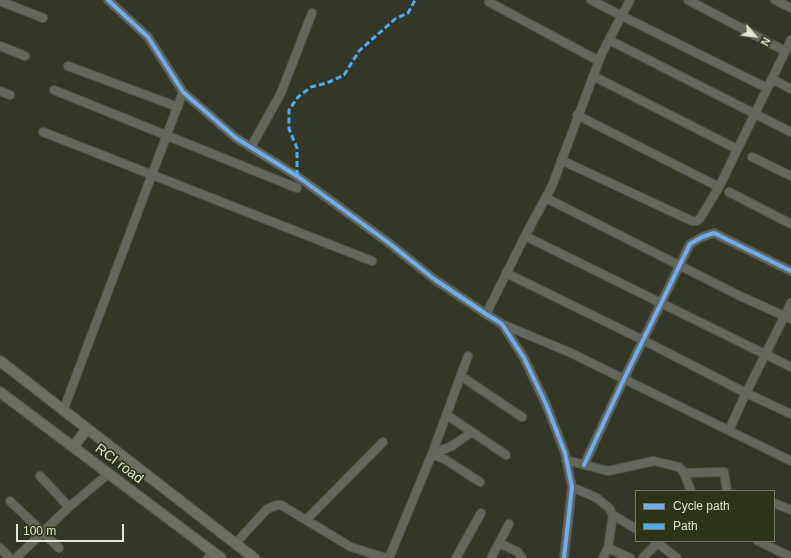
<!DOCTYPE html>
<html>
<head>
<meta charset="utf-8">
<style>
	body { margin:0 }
	#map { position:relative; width:791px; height:558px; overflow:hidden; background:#323726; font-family:Arial,sans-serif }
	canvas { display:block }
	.legend { position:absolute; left:635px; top:490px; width:140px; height:52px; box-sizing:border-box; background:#2b3414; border:1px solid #737c60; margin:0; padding:5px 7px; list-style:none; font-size:12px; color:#e0e7d3 }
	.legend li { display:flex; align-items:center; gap:8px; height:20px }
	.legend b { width:20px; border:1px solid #737c60 }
	.north { position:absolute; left:735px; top:16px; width:40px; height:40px; -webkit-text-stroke:3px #2b3414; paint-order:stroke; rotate:118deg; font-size:11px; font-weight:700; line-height:16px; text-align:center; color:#e0e7d3 }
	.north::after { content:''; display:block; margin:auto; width:14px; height:18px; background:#e0e7d3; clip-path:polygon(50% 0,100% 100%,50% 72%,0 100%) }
	.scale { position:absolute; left:16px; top:524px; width:108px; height:18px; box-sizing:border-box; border:2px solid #e0e7d3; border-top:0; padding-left:5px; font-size:12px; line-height:14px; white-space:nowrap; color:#e0e7d3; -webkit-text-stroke:3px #2b3414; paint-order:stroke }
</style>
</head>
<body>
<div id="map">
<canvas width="791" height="558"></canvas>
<ul class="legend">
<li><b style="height:5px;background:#6dadf4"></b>Cycle path</li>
<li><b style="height:5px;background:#49aef6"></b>Path</li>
</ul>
<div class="north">N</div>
<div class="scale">100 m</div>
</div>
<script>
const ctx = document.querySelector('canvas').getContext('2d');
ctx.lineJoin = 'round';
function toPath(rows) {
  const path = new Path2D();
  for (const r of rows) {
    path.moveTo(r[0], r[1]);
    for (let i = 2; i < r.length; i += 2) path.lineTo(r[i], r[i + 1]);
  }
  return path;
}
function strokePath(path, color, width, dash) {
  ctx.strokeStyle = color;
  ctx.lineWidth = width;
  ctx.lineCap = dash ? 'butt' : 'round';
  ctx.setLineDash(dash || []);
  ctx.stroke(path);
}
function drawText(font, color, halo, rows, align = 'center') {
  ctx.font = font + ' Arial,sans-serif';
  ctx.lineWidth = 3.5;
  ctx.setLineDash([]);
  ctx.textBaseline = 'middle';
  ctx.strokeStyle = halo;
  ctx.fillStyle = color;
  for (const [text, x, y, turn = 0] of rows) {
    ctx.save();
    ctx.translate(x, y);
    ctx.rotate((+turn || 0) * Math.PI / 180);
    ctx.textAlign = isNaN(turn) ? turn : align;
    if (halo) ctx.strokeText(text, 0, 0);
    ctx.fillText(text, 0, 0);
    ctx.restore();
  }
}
const minor = toPath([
	[108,0,148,37,183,92,236,138,297,176,389,243,434,279,486,314,502,324,524,358,546,404,565,453,572,487,564,558],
	[591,0,622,16,767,88],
	[688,0,785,51],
	[775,0,791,8],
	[0,1,43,18],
	[489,2,599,61],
	[609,40,791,132],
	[0,46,25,56],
	[68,66,178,107],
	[593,76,737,149],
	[772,79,791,89],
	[54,90,297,188],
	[0,91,10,95],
	[577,115,719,187],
	[43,132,372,261],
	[251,147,281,93,312,13],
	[752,157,791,176],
	[561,160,692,221,697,221,701,217,719,187,791,40],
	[729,192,791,224],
	[546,198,740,296,791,319],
	[525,236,791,367],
	[506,273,643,340,746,393,791,414],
	[486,314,525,236,552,186,602,53,630,0],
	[502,324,571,353,791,461],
	[461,376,522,417],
	[63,411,183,92],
	[447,415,506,455],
	[729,430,746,393,791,303],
	[432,454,446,460,480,482],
	[432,454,452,446,472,432],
	[566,460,608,471,654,461,679,467,684,473,691,491],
	[584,465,624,379,690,244,702,237,714,233,791,271],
	[684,473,724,472,727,491],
	[40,476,69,507],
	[572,487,597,498,609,508,613,515,608,548,603,558],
	[10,501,59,548],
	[774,503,791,510],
	[613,515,636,529],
	[306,520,383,442],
	[655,541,677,558],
	[758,541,791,557],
	[499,543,518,552,522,558],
	[235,544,267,509,277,505,281,505,351,547,386,558],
	[0,548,10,558],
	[608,548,630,558],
	[16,558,69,507,108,474],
	[208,558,213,552],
	[389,558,432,454,468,356],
	[456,558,481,513],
	[491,558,509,524],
	[643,558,658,542]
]);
const major = toPath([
	[0,361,254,558],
	[0,392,221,558],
	[73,447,87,429]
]);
const quiet = toPath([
	[297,176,297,148,289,129,289,110,298,97,311,87,327,83,344,75,359,51,395,19,408,13,415,0]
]);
const cycleway = toPath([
	[108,0,148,37,183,92,236,138,297,176,389,243,434,279,486,314,502,324,524,358,546,404,565,453,572,487,564,558],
	[584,465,624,379,690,244,702,237,714,233,791,271]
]);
const streetNames = [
	["RCI road",119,464,37]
];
strokePath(minor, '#505547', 10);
strokePath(major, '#505547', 12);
strokePath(minor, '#64685c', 8);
strokePath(major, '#6b7061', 10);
strokePath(quiet, '#49aef6', 3, [6, 3]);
strokePath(cycleway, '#6dadf4', 4);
drawText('14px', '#e0e7d3', '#2b3414', streetNames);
</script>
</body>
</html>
